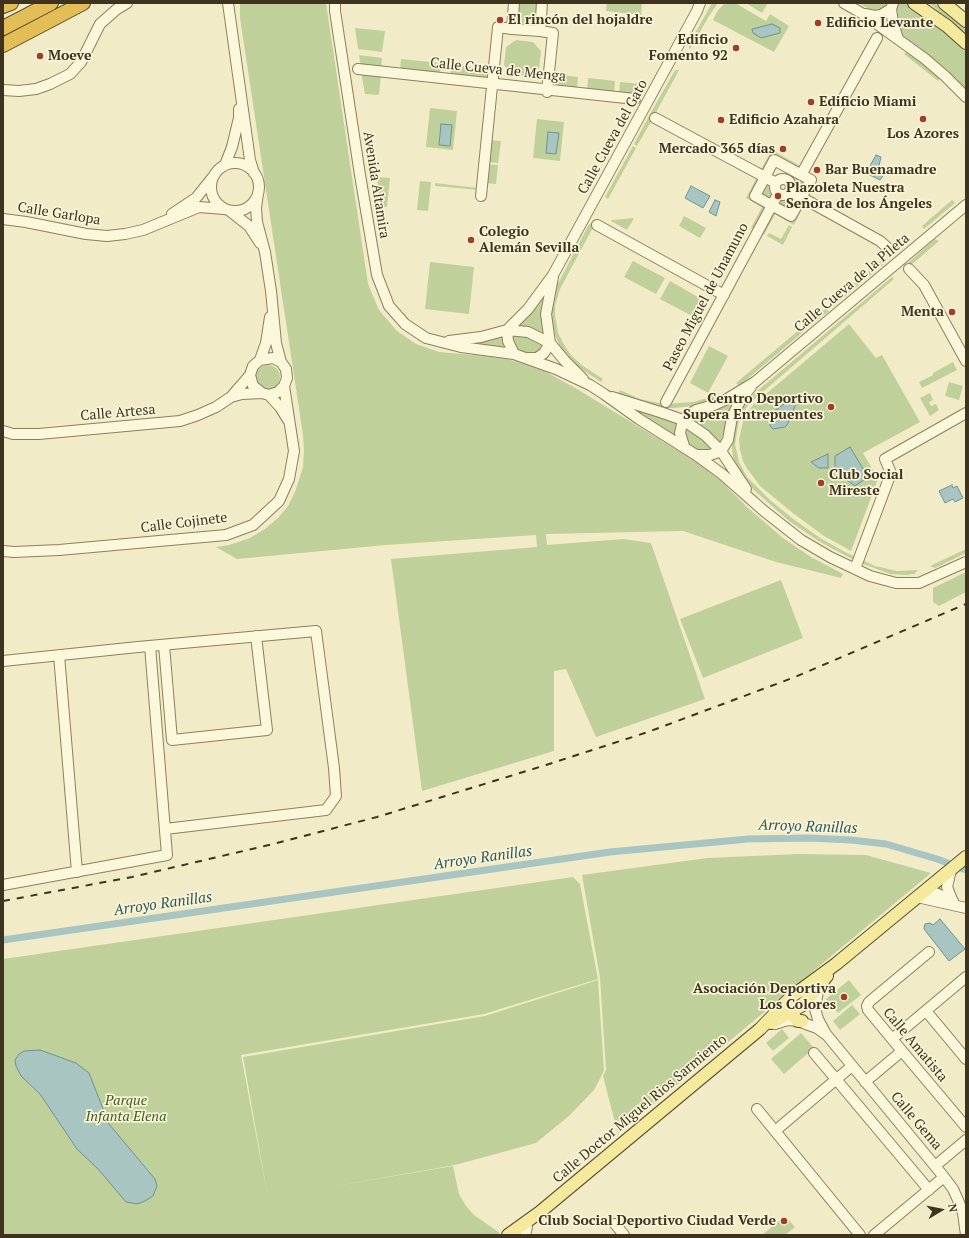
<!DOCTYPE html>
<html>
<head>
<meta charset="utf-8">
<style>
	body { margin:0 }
	#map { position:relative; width:969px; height:1238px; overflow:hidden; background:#f1ecc7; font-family:"PT Serif",serif }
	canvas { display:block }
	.frame { position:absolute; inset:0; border:4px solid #3e331f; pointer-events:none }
	.north { position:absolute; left:921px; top:1190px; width:40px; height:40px; -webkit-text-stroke:3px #f8f4d7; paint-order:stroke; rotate:80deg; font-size:11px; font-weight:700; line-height:16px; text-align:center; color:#3e331f }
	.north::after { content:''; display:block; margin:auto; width:14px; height:18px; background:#3e331f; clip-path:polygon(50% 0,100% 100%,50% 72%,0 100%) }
</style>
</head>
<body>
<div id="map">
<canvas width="969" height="1238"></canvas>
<div class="frame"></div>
<div class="north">N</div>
</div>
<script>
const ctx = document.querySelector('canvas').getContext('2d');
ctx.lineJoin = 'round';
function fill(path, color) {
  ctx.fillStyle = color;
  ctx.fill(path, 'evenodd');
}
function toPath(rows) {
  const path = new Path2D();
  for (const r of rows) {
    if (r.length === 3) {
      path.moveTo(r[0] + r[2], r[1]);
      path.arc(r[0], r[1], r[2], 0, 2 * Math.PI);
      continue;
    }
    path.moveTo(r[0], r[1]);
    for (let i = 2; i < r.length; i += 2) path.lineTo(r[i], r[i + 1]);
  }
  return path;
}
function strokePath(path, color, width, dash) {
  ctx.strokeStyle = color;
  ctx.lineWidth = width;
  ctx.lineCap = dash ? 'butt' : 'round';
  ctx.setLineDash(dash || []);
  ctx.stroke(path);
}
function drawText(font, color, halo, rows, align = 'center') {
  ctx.font = font + ' "PT Serif",serif';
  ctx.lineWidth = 3.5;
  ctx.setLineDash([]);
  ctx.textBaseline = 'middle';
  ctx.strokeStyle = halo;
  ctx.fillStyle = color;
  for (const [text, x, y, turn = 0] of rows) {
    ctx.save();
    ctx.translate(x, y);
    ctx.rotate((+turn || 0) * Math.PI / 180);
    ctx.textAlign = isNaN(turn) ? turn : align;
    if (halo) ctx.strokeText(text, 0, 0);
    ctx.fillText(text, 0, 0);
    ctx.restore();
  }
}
const green = toPath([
	[240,3,326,3,368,284,379,310,397,331,416,344,439,352,485,356,507,359,525,364,546,372,577,389,698,463,722,482,748,508,783,538,811,557,843,574,841,578,776,562,683,531,546,534,547,545,623,539,651,543,705,699,596,737,566,669,554,671,554,751,422,791,391,559,537,547,536,535,386,545,237,559,216,547,229,545,250,538,265,529,278,518,288,506,295,492,303,467,304,450,303,435,240,18],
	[517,3,540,3,537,29,514,27],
	[607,3,642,3,641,15,606,11],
	[712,3,718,3,709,16,690,49,689,48,689,44],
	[725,3,735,3,766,21,770,14,789,26,774,52,713,20,718,10],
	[746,3,768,3,762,13],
	[859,3,886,3,886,4,883,10,874,12],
	[897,3,907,3,930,20,966,50,966,92,903,37,900,32,895,15],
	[929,3,934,3,966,29,966,35],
	[355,28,385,31,382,52,358,49],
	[516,40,533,42,541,51,539,69,530,76,512,75,504,65,506,47],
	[907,52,920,61,940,78,938,81,904,54],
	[359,55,382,58,381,70,361,67],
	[401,59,441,63,440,75,400,71],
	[452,65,491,69,489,80,450,76],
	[676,70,679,70,654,116,650,114,674,72],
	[361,72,381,74,379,95,365,94],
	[551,74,578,77,577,89,550,87],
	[588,78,615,81,614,93,587,91],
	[620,82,641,84,635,95,619,94],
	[430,108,457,111,453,150,426,147],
	[649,116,653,118,637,146,634,144],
	[537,119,564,122,560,161,533,158],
	[489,140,501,141,498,163,487,162],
	[633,146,636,148,608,199,605,197],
	[772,150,802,167,800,170,774,155,764,173,760,171],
	[487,164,498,165,496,184,485,183],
	[793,173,806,180,799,193,793,189,792,182,789,179],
	[377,177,390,178,387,207,381,207],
	[757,177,761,179,751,197,768,206,755,230,751,228,762,207,746,198],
	[420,181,431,182,428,211,417,210],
	[766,182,773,185,775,193,771,200,759,194],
	[435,183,478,188,478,190,435,186],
	[790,195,796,198,790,210,776,203,780,197,787,197],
	[952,200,955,203,924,229,922,226],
	[802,201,805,203,794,225,775,214,764,235,760,233,773,209,792,219],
	[684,216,706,228,700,238,679,226],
	[634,218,627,230,611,221,612,220],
	[597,220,560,289,555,306,555,315,558,333,566,348,571,355,583,366,603,379,601,382,575,365,560,348,553,329,551,316,551,309,555,289,561,278,588,226,591,223],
	[789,225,792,227,783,245,767,236,769,233,781,239],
	[935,239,939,241,910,266,908,263],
	[883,259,886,262,832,307,830,304],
	[633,261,665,278,656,294,624,277],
	[430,262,474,267,469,314,425,309],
	[892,277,894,279,751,402,746,408,739,421,735,444,739,462,747,477,770,500,792,518,820,538,845,552,875,566,897,571,918,570,914,574,906,575,890,574,858,562,820,542,789,521,754,490,739,472,733,457,731,440,735,421,743,405,749,398],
	[670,281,705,301,696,318,660,299],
	[545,292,546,336,515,326],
	[826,308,829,311,806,329,804,326],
	[849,324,876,358,882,355,920,422,863,453,878,479,851,551,824,536,794,514,760,486,746,467,743,461,740,450,739,440,743,421,747,413,753,405],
	[799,330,802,333,739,386,736,383],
	[503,334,505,349,471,344,470,343],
	[512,334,526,336,544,344,539,351,535,353,529,354,521,352,517,349,512,342],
	[709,346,728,356,708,393,690,383],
	[953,362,957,370,922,388,919,382,933,375,933,373],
	[268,377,12],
	[949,382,963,386,959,400,945,396],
	[620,390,640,399,664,404,693,402,715,396,717,399,694,406,674,408,663,408,655,407,625,397,618,393],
	[930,393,933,400,929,402,931,406,936,404,939,410,930,416,920,398],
	[738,396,720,443,690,420,692,417],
	[631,408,678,422,676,438,630,409],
	[686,427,695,432,714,448,710,451,697,450,692,447,688,443,684,431],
	[966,549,966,553,935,568,930,566],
	[966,572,966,592,939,606,933,602,933,588],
	[781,580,803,638,703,678,680,619],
	[798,854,866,855,931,873,618,1134,603,1076,606,1070,600,978,582,875,707,858],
	[573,877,580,884,598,979,484,1014,241,1055,268,1198,243,1057,485,1016,598,980,604,1071,594,1090,570,1115,536,1143,455,1165,324,1188,453,1166,459,1194,466,1206,474,1215,500,1233,497,1235,3,1235,3,959],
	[849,980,861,995,838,1013,826,999],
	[852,1005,860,1014,840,1030,833,1021],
	[782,1029,789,1038,773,1051,766,1043],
	[801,1033,814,1048,784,1074,771,1059],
	[785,1216,795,1227,785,1235,762,1235]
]);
const water = toPath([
	[772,24,780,28,780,33,761,38,753,33,752,29,772,24],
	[441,124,452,125,450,146,439,145,441,124],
	[548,132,559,133,556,154,546,153,548,132],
	[876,155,881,157,878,170,883,176,880,180,866,173,876,155],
	[691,186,710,196,703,208,685,198,691,186],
	[715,200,720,202,716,216,709,212,715,200],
	[790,400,794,400,796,404,787,425,785,427,773,429,770,426,770,414,790,400],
	[850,447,868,477,855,486,835,471,835,456,850,447],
	[828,454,828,468,819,468,811,462,828,454],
	[952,485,953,488,957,486,963,498,955,502,953,499,945,503,939,491,952,485],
	[940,919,965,949,949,961,924,929,925,924,930,923,933,925,940,919],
	[40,1050,76,1063,89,1073,109,1124,155,1179,157,1186,153,1196,145,1201,137,1204,126,1202,98,1169,77,1149,40,1094,21,1076,16,1066,15,1060,19,1054,24,1051,40,1050]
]);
const canal = toPath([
	[3,940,610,852,748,839,808,838,851,840,886,844,937,859,966,870]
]);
const minor = toPath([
	[228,3,250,160,254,173],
	[335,3,335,11,360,175,377,275,389,306,405,324,426,338,461,347,514,354,556,369,590,385,604,394,639,419,696,455,722,474,764,511,801,540,830,557,870,576,896,583,919,583,966,562],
	[542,3,540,31,553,33,547,92],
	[844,3,863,14,924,58,945,76,966,97],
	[893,3,891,9,893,23,898,39],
	[865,14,875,16,881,15,891,9],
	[512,29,540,31],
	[358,69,635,99],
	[3,90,19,91,36,89,50,84,70,74,81,62,100,24,117,9,127,3],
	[655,118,776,183],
	[774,160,811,180,791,216,755,196,774,160],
	[235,187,24],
	[225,165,232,147,239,118,239,109],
	[801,175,877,38],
	[783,187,8],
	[790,191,880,241,890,250],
	[258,193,256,208,257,222,265,252,271,291,276,343,281,362],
	[481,196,498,27,512,29,514,3],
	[230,211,249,226,260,243],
	[172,214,196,198,212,178],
	[3,219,26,222,86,234,107,236,125,234,143,230,199,207,224,209],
	[597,225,724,295],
	[909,269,924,285,966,361],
	[449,341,481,337,507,330,528,332,550,343,565,361,583,379],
	[514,354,508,341,507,330,528,309,553,275,697,11,700,3],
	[528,358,537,358,544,353,550,343,546,314,553,277],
	[260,360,266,343,270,317],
	[269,395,280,407,288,420],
	[231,397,242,394,262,393],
	[612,397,660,412,683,420,705,435,721,451,746,489],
	[666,402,778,194],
	[3,431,13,434,39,434,180,421,198,415,216,407,231,397,250,375,253,366,260,360,273,358,281,362,286,369,287,378,284,386,278,392,269,395,262,393,253,386,250,375],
	[684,446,680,433,683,420,686,417,696,410,714,405,727,399,755,382,966,205],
	[696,455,710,455,721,451,728,440,732,417,741,399,751,387],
	[3,551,14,552,59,550,226,535,253,525,279,501,289,479,294,451,284,386],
	[855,569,891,473,885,459,966,413],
	[164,645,172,740,267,730,256,636],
	[59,655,77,872],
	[3,661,138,647,316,631,334,768,336,796,326,810,165,829],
	[951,870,947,887,953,902],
	[3,885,167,855,150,646],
	[927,889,953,901],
	[917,897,966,908],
	[929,952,869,1002,867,1006,868,1010,902,1051,966,1127],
	[821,986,818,991,815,1009,818,1019,826,1034,944,1177,953,1189,958,1200,963,1213,966,1235],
	[926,1011,966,1059],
	[775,1024,788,1020,798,1021,817,1028,825,1034],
	[892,1039,966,977],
	[814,1053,929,1190],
	[865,1082,902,1051],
	[757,1109,860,1235],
	[775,1131,852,1066],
	[935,1166,966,1140],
	[615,1224,624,1235],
	[525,1235,527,1227],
	[874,1235,944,1177]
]);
const major = toPath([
	[914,3,947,26,966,43],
	[944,3,966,21],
	[790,1012,798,1021,802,1021],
	[771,1023,801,1006,810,997,827,976],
	[508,1235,540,1212,760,1029,791,997,836,964,966,857]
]);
const highway = toPath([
	[3,6,11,3],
	[3,28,51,3],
	[3,45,83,3]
]);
const rail = toPath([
	[3,901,132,877,269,845,377,817,546,765,648,732,795,677,966,604]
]);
const markers = [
	[500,20,4,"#a03c28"],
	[818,23,4,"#a03c28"],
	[736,48,4,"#a03c28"],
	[40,56,4,"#a03c28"],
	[811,102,4,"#a03c28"],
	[923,119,4,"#a03c28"],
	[721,120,4,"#a03c28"],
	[783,149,4,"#a03c28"],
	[817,170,4,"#a03c28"],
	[778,196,4,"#a03c28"],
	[471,240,4,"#a03c28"],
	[952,312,4,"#a03c28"],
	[831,407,4,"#a03c28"],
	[821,483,4,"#a03c28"],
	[844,997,4,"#a03c28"],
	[784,1221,4,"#a03c28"]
];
const poiNames = [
	["El rincón del hojaldre",508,20],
	["Edificio Levante",826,23],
	["Edificio",728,40,"right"],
	["Fomento 92",728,56,"right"],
	["Moeve",48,56],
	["Edificio Miami",819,102],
	["Edificio Azahara",729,120],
	["Los Azores",923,134,"center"],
	["Mercado 365 días",775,149,"right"],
	["Bar Buenamadre",825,170],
	["Plazoleta Nuestra",786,188],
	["Señora de los Ángeles",786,204],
	["Colegio",479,232],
	["Alemán Sevilla",479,248],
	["Menta",944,312,"right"],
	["Centro Deportivo",823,399,"right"],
	["Supera Entrepuentes",823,415,"right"],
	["Club Social",829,475],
	["Mireste",829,491],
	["Asociación Deportiva",836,989,"right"],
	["Los Colores",836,1005,"right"],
	["Club Social Deportivo Ciudad Verde",776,1221,"right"]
];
const streetNames = [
	["Calle Cueva de Menga",498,70,6],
	["Calle Cueva del Gato",613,137,-61],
	["Avenida Altamira",376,185,81],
	["Calle Garlopa",59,214,9],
	["Calle Cueva de la Pileta",852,283,-40],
	["Paseo Miguel de Unamuno",706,297,-62],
	["Calle Artesa",118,413,-5],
	["Calle Cojinete",184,523,-7],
	["Calle Amatista",915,1045,50],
	["Calle Doctor Miguel Rios Sarmiento",640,1109,-40],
	["Calle Gema",916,1121,50]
];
const parkNames = [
	["Parque",126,1101],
	["Infanta Elena",126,1117]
];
const waterNames = [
	["Arroyo Ranillas",808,827,2],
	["Arroyo Ranillas",483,858,-8],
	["Arroyo Ranillas",163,904,-8]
];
fill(green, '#c0d09a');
fill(water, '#a8c5c1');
strokePath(water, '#6e9491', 1);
strokePath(canal, '#a8c5c1', 7);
strokePath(minor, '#8e7f5b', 12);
strokePath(major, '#5c4c2f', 14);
strokePath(highway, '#5c4c2f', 16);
strokePath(minor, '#fbf7db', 10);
strokePath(major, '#f5e99e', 12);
strokePath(highway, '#e3bd55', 14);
strokePath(rail, '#3e331f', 2, [7, 7]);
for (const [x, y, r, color] of markers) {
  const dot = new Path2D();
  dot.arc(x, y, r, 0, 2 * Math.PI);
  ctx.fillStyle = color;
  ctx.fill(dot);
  strokePath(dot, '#f8f4d7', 1.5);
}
drawText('bold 14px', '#3e331f', '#f8f4d7', poiNames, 'left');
drawText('14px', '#3e331f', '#f8f4d7', streetNames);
drawText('italic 14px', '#445b25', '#f8f4d7', parkNames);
drawText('italic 15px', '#2e595e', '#f8f4d7', waterNames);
</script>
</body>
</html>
